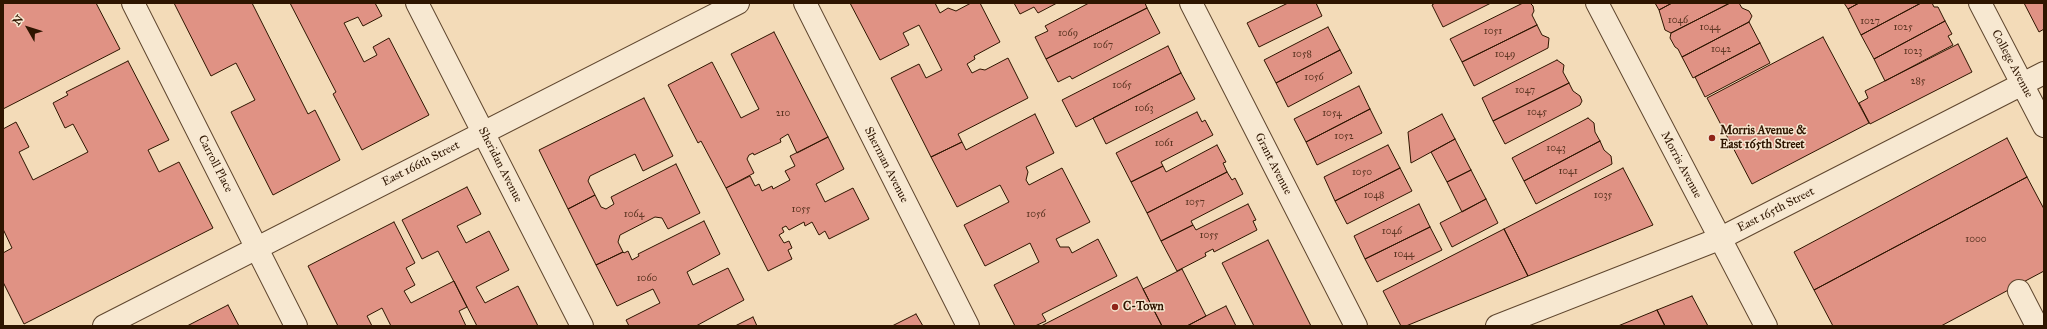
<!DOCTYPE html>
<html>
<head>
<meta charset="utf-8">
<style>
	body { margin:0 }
	#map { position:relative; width:2047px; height:329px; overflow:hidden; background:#f3dbb8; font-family:"IM FELL Great Primer",serif }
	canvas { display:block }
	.frame { position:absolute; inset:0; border:4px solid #2e1500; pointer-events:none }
	.north { position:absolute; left:8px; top:8px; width:40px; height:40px; -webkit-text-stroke:3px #f7e8d1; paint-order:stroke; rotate:309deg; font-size:11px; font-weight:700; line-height:16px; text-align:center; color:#2e1500 }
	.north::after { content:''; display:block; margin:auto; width:14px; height:18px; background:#2e1500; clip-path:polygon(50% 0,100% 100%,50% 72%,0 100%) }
</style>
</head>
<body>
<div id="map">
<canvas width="2047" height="329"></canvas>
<div class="frame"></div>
<div class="north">N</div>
</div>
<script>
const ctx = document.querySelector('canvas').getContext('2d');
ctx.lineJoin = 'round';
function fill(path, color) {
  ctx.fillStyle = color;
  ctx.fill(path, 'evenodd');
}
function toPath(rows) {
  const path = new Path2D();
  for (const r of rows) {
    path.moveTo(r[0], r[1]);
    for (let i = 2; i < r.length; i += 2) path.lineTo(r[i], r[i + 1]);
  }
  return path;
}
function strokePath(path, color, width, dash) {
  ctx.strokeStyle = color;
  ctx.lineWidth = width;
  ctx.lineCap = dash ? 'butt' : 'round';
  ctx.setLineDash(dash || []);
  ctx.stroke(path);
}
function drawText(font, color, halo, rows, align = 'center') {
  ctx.font = font + ' "IM FELL Great Primer",serif';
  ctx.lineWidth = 3;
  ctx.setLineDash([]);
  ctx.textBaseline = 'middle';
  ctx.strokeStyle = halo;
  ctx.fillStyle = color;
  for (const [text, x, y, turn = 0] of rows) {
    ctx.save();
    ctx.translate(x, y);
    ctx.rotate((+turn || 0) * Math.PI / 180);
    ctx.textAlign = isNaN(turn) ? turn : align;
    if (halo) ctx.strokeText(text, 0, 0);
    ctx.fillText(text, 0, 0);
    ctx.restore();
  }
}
const building = toPath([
	[3,3,96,3,120,49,3,109,3,3],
	[174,3,252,3,308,114,315,110,340,160,273,195,231,112,255,100,236,63,211,76,174,3],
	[290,3,375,3,382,16,363,26,358,17,344,23,364,62,377,55,373,47,389,38,429,115,362,150,333,94,336,92,290,3],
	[850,3,935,3,940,13,948,8,956,11,971,3,980,3,1000,42,974,56,975,59,967,64,972,73,980,69,985,70,1008,58,1028,98,958,134,962,142,931,157,891,78,919,64,926,78,942,70,919,25,903,33,909,45,880,60,850,3],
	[1014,3,1057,3,1038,13,1034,7,1020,14,1014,3],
	[1089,3,1145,3,1147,8,1046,59,1035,37,1048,31,1045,26,1089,3],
	[1288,3,1316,3,1322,16,1259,47,1247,23,1288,3],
	[1435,3,1491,3,1443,27,1432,5,1435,3],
	[1523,3,1530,3,1533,6,1534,11,1532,15,1537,25,1462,62,1450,39,1523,3],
	[1655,3,1672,3,1659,10,1655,3],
	[1672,3,1730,3,1671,33,1665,30,1659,10,1672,3],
	[1730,3,1739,3,1742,8,1749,11,1752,16,1749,22,1682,57,1678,49,1675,47,1670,38,1671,33,1730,3],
	[1844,3,1859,3,1848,9,1844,3],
	[1859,3,1921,3,1861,35,1848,9,1859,3],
	[1921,3,1932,3,1934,7,1938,7,1945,21,1874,59,1861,35,1921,3],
	[2024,3,2044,3,2044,29,2039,32,2024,3],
	[1147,8,1160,33,1072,79,1070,76,1058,82,1046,59,1147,8],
	[1945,21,1952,34,1948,36,1953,45,1885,81,1874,59,1945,21],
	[1749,22,1760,43,1693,78,1682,57,1749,22],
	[1537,25,1542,35,1549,38,1548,48,1474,86,1462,62,1537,25],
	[1328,27,1340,50,1276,83,1264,60,1328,27],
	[774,32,828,137,797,153,788,134,780,139,781,142,754,155,753,153,749,155,747,159,754,173,726,188,701,141,698,143,668,85,712,62,741,118,759,109,731,54,774,32],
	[1823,37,1869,123,1752,184,1707,98,1823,37],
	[1760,43,1770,63,1705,97,1695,77,1760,43],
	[1958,44,1972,72,1870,124,1859,103,1868,98,1865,91,1958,44],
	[1168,46,1181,73,1076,127,1062,100,1168,46],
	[1340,50,1352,73,1288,107,1276,83,1340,50],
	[1557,60,1564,65,1563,72,1569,83,1493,121,1482,98,1557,60],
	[128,61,169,140,148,150,159,172,179,162,213,228,24,324,3,282,3,253,12,248,3,229,3,129,16,122,29,147,19,152,33,180,88,152,73,124,65,128,53,103,68,95,66,92,128,61],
	[1181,73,1195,99,1106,144,1093,118,1181,73],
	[1569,83,1573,91,1580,96,1582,101,1580,105,1505,144,1493,121,1569,83],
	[1359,86,1370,109,1306,142,1294,119,1359,86],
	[644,98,673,156,643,171,635,154,590,176,588,181,595,195,568,209,539,150,644,98],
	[1370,109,1382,133,1317,165,1306,142,1370,109],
	[1197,112,1202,122,1205,120,1213,135,1161,162,1163,166,1131,182,1116,153,1197,112],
	[1035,114,1054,153,1026,167,1028,172,1026,180,1029,185,1062,168,1090,222,1056,239,1060,247,1069,247,1072,253,1098,239,1117,276,1042,314,1046,321,1035,326,1015,326,994,285,1039,262,1030,243,985,266,964,225,1009,202,1000,185,957,207,931,157,962,142,966,150,1035,114],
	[1442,114,1455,139,1411,163,1408,132,1442,114],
	[1588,118,1594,123,1595,132,1600,141,1524,181,1512,158,1588,118],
	[828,137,844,169,816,184,825,202,853,188,869,219,829,239,825,231,819,235,812,222,805,226,804,222,789,230,786,226,782,228,784,232,779,235,784,243,789,241,792,248,788,250,792,259,768,271,726,188,750,176,755,186,759,184,762,191,772,186,773,189,790,180,785,171,795,166,790,156,828,137],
	[2007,138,2027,177,1814,290,1794,252,2007,138],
	[1455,139,1471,170,1447,182,1431,152,1455,139],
	[1600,141,1604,150,1611,156,1612,164,1536,204,1524,181,1600,141],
	[1217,145,1226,162,1223,163,1227,172,1147,213,1131,182,1163,166,1166,172,1217,145],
	[1388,145,1400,168,1335,201,1324,177,1388,145],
	[676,164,700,213,668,229,662,218,655,217,620,235,618,242,623,252,596,265,568,209,595,195,601,207,606,209,614,204,611,197,676,164],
	[1400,168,1412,191,1347,224,1335,201,1400,168],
	[1623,168,1653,225,1528,276,1504,229,1623,168],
	[1471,170,1486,199,1462,212,1447,182,1471,170],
	[1227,172,1232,180,1235,178,1243,194,1191,221,1193,225,1161,241,1147,213,1227,172],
	[2027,177,2044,209,2044,271,1941,326,1833,326,1814,290,2027,177],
	[467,187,481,214,457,226,466,243,489,231,509,270,476,287,485,303,518,286,538,326,477,326,438,251,422,259,402,220,467,187],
	[1486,199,1498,223,1452,247,1440,223,1486,199],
	[1248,204,1256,220,1253,221,1257,230,1214,252,1213,249,1205,253,1206,256,1177,271,1161,241,1193,225,1196,230,1248,204],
	[1419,204,1430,227,1365,259,1354,236,1419,204],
	[704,221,720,254,687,272,693,285,728,268,744,300,696,326,629,326,626,320,660,303,653,289,617,306,596,265,623,252,624,253,628,251,632,260,639,256,638,254,704,221],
	[394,222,415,263,406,268,415,285,404,291,411,303,454,281,467,307,459,311,466,326,391,326,382,308,367,316,372,326,338,326,308,266,394,222],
	[1430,227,1442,250,1377,282,1365,259,1430,227],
	[1504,229,1528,276,1406,326,1401,326,1383,291,1504,229],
	[1268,240,1311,326,1254,326,1222,263,1268,240],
	[1182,269,1206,316,1187,326,1162,326,1143,289,1182,269],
	[1137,277,1162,326,1041,326,1137,277],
	[1692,296,1708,326,1665,326,1657,310,1692,296],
	[228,305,239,326,187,326,228,305],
	[1226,306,1236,326,1187,326,1206,316,1226,306],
	[1657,310,1665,326,1618,326,1657,310],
	[916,314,923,326,892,326,916,314],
	[753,317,757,326,735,326,753,317]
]);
const minor = toPath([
	[133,3,296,326],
	[417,3,582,326],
	[805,3,968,326],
	[1191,3,1356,326],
	[1597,3,1766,326],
	[1980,3,2044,126],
	[2019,291,2037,326],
	[104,326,738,3],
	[1497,326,1719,239,2044,73]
]);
const markers = [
	[1712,138,4,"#8f2418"],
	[1115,307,4,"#8f2418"]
];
const numberNames = [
	["1046",1678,21],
	["1027",1870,22],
	["1044",1710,28],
	["1025",1903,28],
	["1051",1493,32],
	["1069",1068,34],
	["1067",1103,46],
	["1042",1721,50],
	["1023",1913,52],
	["1058",1302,55],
	["1049",1505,55],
	["1056",1314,78],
	["285",1918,82],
	["1065",1122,86],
	["1047",1525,91],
	["1063",1144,109],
	["1045",1537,113],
	["210",783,114],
	["1054",1332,114],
	["1052",1344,137],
	["1061",1164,144],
	["1043",1556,149],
	["1041",1568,172],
	["1050",1362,173],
	["1048",1374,196],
	["1035",1603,196],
	["1057",1195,203],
	["1055",801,210],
	["1064",634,215],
	["1056",1036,215],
	["1046",1392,232],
	["1055",1209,236],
	["1000",1976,240],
	["1044",1404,255],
	["1060",647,279]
];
const streetNames = [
	["College Avenue",2012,64,62],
	["Carroll Place",215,164,63],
	["East 166th Street",421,164,-27],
	["Grant Avenue",1273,164,63],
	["Sheridan Avenue",500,165,63],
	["Sherman Avenue",886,165,63],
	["Morris Avenue",1681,165,62],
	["East 165th Street",1776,210,-27]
];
const poiNames = [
	["Morris Avenue &",1720,131],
	["East 165th Street",1720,145],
	["C-Town",1123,307]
];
fill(building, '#e09284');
strokePath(building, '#2e1500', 1);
strokePath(minor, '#5f462e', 24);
strokePath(minor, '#f7e8d1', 22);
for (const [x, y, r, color] of markers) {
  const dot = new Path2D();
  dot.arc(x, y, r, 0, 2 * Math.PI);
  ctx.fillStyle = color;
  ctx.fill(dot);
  strokePath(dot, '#f7e8d1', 1.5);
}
drawText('10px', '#5a3421', null, numberNames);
drawText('12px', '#2e1500', '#f7e8d1', streetNames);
drawText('bold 12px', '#2e1500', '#f7e8d1', poiNames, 'left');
</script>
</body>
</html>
